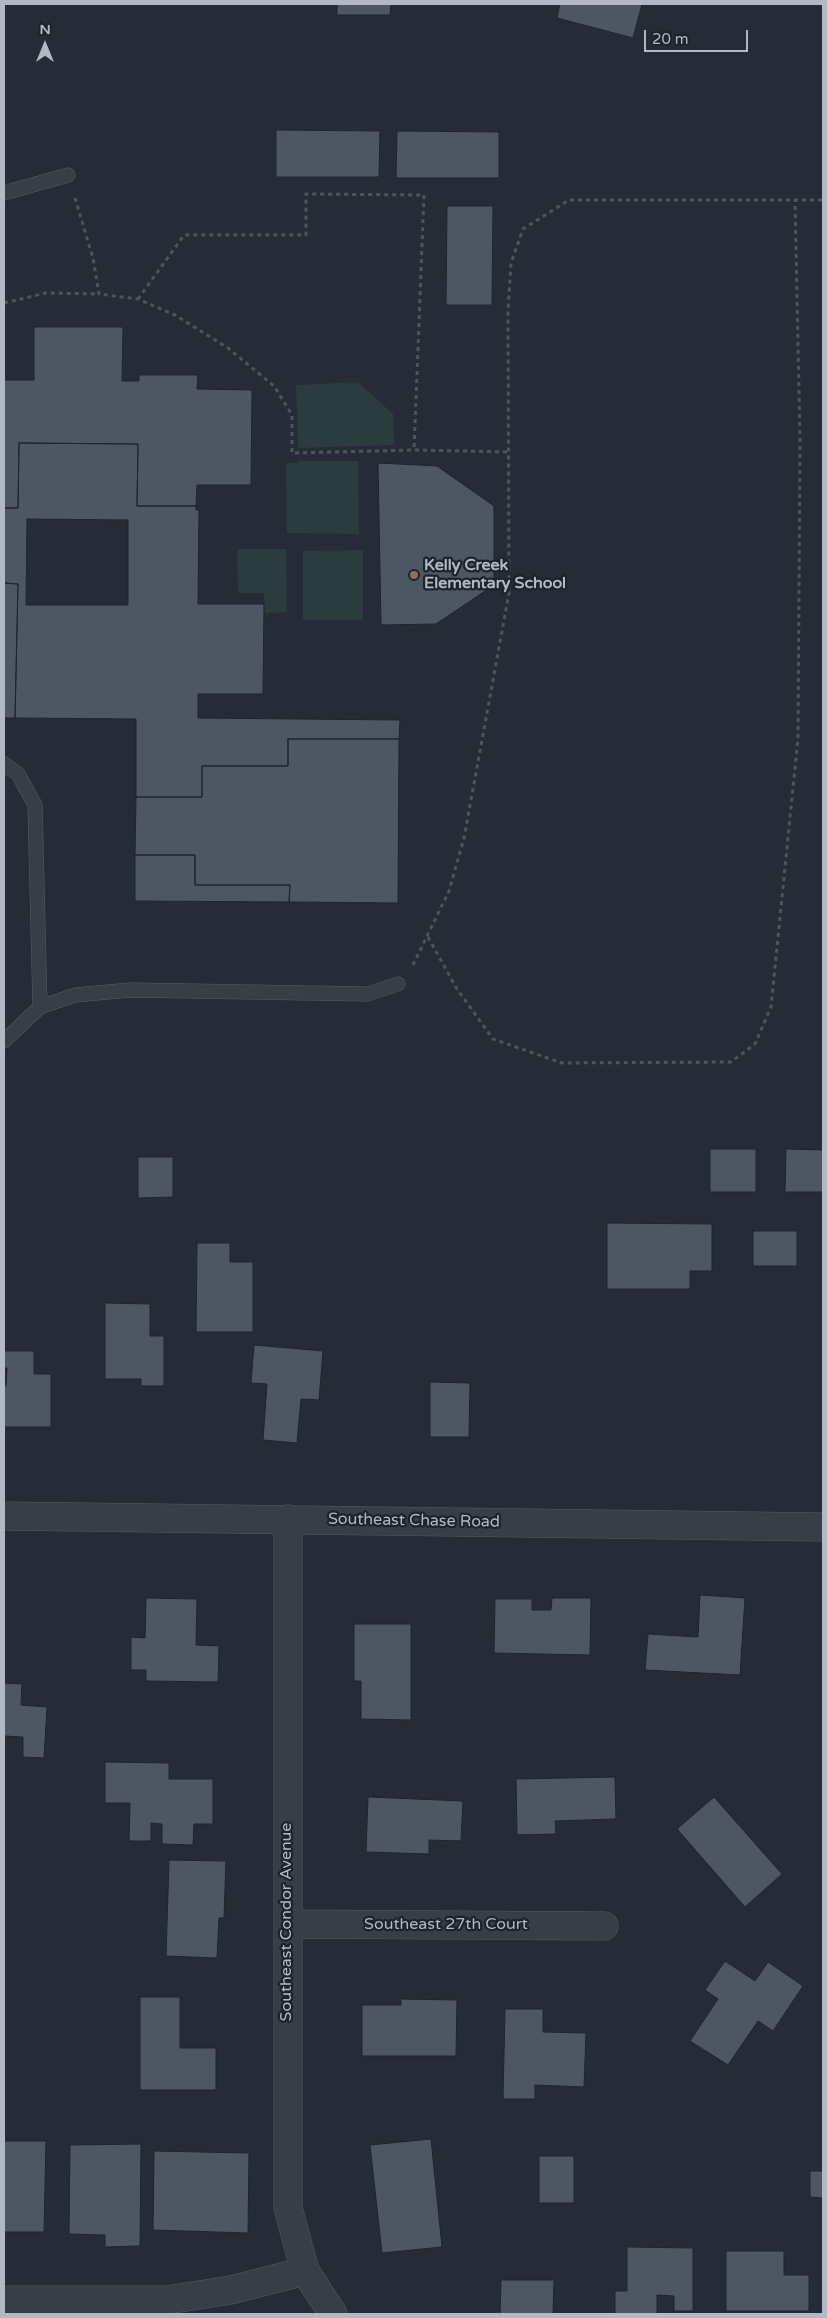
<!DOCTYPE html>
<html>
<head>
<meta charset="utf-8">
<style>
	body { margin:0 }
	#map { position:relative; width:827px; height:2318px; overflow:hidden; background:#252c38; font-family:"Varela Round",sans-serif }
	canvas { display:block }
	.frame { position:absolute; inset:0; border:5px solid #b3b9c4; pointer-events:none }
	.north { position:absolute; left:20px; top:20px; width:50px; height:50px; -webkit-text-stroke:4px #1d232d; paint-order:stroke; rotate:0deg; font-size:14px; font-weight:700; line-height:20px; text-align:center; color:#b3b9c4 }
	.north::after { content:''; display:block; margin:auto; width:18px; height:22px; background:#b3b9c4; clip-path:polygon(50% 0,100% 100%,50% 72%,0 100%) }
	.scale { position:absolute; left:644px; top:30px; width:104px; height:22px; box-sizing:border-box; border:2px solid #b3b9c4; border-top:0; padding-left:6px; font-size:15px; line-height:18px; white-space:nowrap; color:#b3b9c4; -webkit-text-stroke:4px #1d232d; paint-order:stroke }
</style>
</head>
<body>
<div id="map">
<canvas width="827" height="2318"></canvas>
<div class="frame"></div>
<div class="north">N</div>
<div class="scale">20 m</div>
</div>
<script>
const ctx = document.querySelector('canvas').getContext('2d');
ctx.lineJoin = 'round';
function fill(path, color) {
  ctx.fillStyle = color;
  ctx.fill(path, 'evenodd');
}
function toPath(rows) {
  const path = new Path2D();
  for (const r of rows) {
    path.moveTo(r[0], r[1]);
    for (let i = 2; i < r.length; i += 2) path.lineTo(r[i], r[i + 1]);
  }
  return path;
}
function strokePath(path, color, width, dash) {
  ctx.strokeStyle = color;
  ctx.lineWidth = width;
  ctx.lineCap = dash ? 'butt' : 'round';
  ctx.setLineDash(dash || []);
  ctx.stroke(path);
}
function drawText(font, color, halo, rows, align = 'center') {
  ctx.font = font + ' "Varela Round",sans-serif';
  ctx.lineWidth = 4.5;
  ctx.setLineDash([]);
  ctx.textBaseline = 'middle';
  ctx.strokeStyle = halo;
  ctx.fillStyle = color;
  for (const [text, x, y, turn = 0] of rows) {
    ctx.save();
    ctx.translate(x, y);
    ctx.rotate((+turn || 0) * Math.PI / 180);
    ctx.textAlign = isNaN(turn) ? turn : align;
    if (halo) ctx.strokeText(text, 0, 0);
    ctx.fillText(text, 0, 0);
    ctx.restore();
  }
}
const green = toPath([
	[358,382,393,414,394,445,298,448,296,385],
	[298,461,358,461,359,534,287,533,286,463,297,463],
	[237,549,286,549,287,612,265,613,264,593,238,593],
	[363,550,363,620,303,620,303,551]
]);
const building = toPath([
	[337,4,391,4,390,15,337,15,337,4],
	[560,4,642,4,633,38,557,18,560,4],
	[276,130,380,131,379,177,276,177,276,130],
	[397,131,499,132,499,178,396,178,397,131],
	[447,206,493,206,492,305,446,305,447,206],
	[34,327,123,327,122,381,139,381,139,375,198,375,197,389,252,390,251,485,197,485,196,506,137,506,138,444,19,443,18,508,4,508,4,380,34,380,34,327],
	[19,443,138,444,137,506,196,506,196,510,199,510,198,604,264,604,263,694,198,694,198,718,400,720,399,739,288,739,288,766,202,766,202,797,136,797,136,719,15,718,18,584,4,583,4,508,18,508,19,443],
	[27,519,128,520,128,605,26,605,27,519],
	[378,463,437,466,494,506,494,585,436,624,381,625,378,463],
	[4,583,18,584,15,718,4,718,4,583],
	[288,739,399,739,398,903,289,902,290,885,195,885,195,855,135,855,136,797,202,797,202,766,288,766,288,739],
	[135,855,195,855,195,885,290,885,289,902,135,901,135,855],
	[710,1149,756,1149,756,1192,710,1192,710,1149],
	[786,1149,823,1150,823,1192,785,1192,786,1149],
	[138,1157,173,1157,173,1197,138,1198,138,1157],
	[607,1223,712,1224,712,1271,690,1271,690,1289,607,1289,607,1223],
	[753,1231,797,1231,797,1266,753,1266,753,1231],
	[197,1243,230,1243,230,1262,253,1262,253,1332,196,1332,197,1243],
	[105,1303,150,1304,150,1336,164,1336,164,1386,141,1386,141,1379,105,1379,105,1303],
	[254,1345,323,1351,319,1400,301,1399,297,1443,263,1440,267,1384,251,1383,254,1345],
	[4,1351,34,1351,34,1374,51,1374,51,1427,4,1427,4,1386,6,1386,7,1368,4,1368,4,1351],
	[430,1382,470,1383,469,1437,430,1437,430,1382],
	[700,1595,745,1598,740,1675,645,1670,648,1634,698,1637,700,1595],
	[146,1598,197,1599,196,1645,219,1646,218,1682,146,1681,146,1670,131,1670,131,1637,145,1638,146,1598],
	[552,1598,591,1598,590,1655,494,1653,495,1599,532,1599,532,1610,551,1610,552,1598],
	[354,1624,411,1624,411,1720,361,1719,361,1681,354,1681,354,1624],
	[4,1683,22,1684,21,1705,47,1707,44,1758,23,1757,23,1737,4,1736,4,1683],
	[105,1762,169,1763,169,1779,213,1779,213,1824,194,1824,193,1845,162,1844,162,1824,151,1823,151,1841,129,1841,130,1803,105,1803,105,1762],
	[615,1777,616,1819,555,1821,556,1834,517,1835,516,1779,615,1777],
	[368,1797,463,1801,461,1841,429,1840,429,1854,366,1852,368,1797],
	[714,1797,782,1874,745,1907,677,1829,714,1797],
	[169,1860,226,1861,224,1918,219,1918,217,1958,166,1956,169,1860],
	[725,1961,755,1981,768,1962,803,1986,773,2031,758,2021,728,2065,690,2041,718,1999,705,1990,725,1961],
	[140,1997,180,1997,180,2048,216,2048,216,2090,140,2090,140,1997],
	[401,1999,457,2000,456,2056,362,2056,362,2005,401,2005,401,1999],
	[505,2009,543,2009,543,2032,586,2033,584,2087,535,2085,535,2099,503,2099,505,2009],
	[431,2139,442,2247,382,2253,370,2145,431,2139],
	[4,2141,46,2141,44,2232,4,2232,4,2141],
	[141,2144,140,2246,105,2247,105,2235,69,2234,70,2145,141,2144],
	[154,2151,249,2153,248,2233,153,2230,154,2151],
	[539,2156,574,2156,574,2203,539,2203,539,2156],
	[810,2171,823,2171,823,2198,810,2197,810,2171],
	[627,2247,693,2248,693,2311,674,2311,674,2296,657,2295,657,2314,615,2314,615,2291,627,2291,627,2247],
	[726,2251,784,2251,784,2275,809,2275,809,2311,726,2311,726,2251],
	[501,2280,554,2280,553,2314,500,2314,501,2280]
]);
const path = toPath([
	[75,198,93,258,99,294,138,299,175,315,228,348,274,386,292,415,292,453,414,450,509,452],
	[138,299,184,235,306,235,306,194,424,195,414,450],
	[4,303,46,293,99,294],
	[428,937,457,989,493,1039,562,1063,731,1062,755,1044,771,1007,798,738,800,440,795,200],
	[413,965,449,891,464,838,509,593,508,311,511,263,523,229,569,200,823,200]
]);
const service = toPath([
	[4,193,68,175],
	[4,764,18,774,35,805,40,1007],
	[4,1041,40,1007,75,995,130,990,368,994,398,984]
]);
const minor = toPath([
	[288,1519,288,2208,305,2271,333,2314],
	[288,1924,604,1926],
	[4,2300,167,2300,231,2290,305,2271]
]);
const tertiary = toPath([
	[4,1516,823,1527]
]);
const markers = [
	[414,575,5,"#8d6e63"]
];
const poiNames = [
	["Kelly Creek",424,566],
	["Elementary School",424,584]
];
const streetNames = [
	["Southeast Chase Road",414,1521,1],
	["Southeast Condor Avenue",287,1922,-90],
	["Southeast 27th Court",446,1925]
];
fill(green, '#2b3c3d');
fill(building, '#4d5663');
strokePath(building, '#1f252f', 1);
strokePath(service, '#565c66', 15);
strokePath(minor, '#565c66', 29);
strokePath(tertiary, '#565c66', 29);
strokePath(path, '#48575a', 3, [4, 4]);
strokePath(service, '#383e48', 14);
strokePath(minor, '#383e48', 28);
strokePath(tertiary, '#383e48', 28);
for (const [x, y, r, color] of markers) {
  const dot = new Path2D();
  dot.arc(x, y, r, 0, 2 * Math.PI);
  ctx.fillStyle = color;
  ctx.fill(dot);
  strokePath(dot, '#1d232d', 2);
}
drawText('bold 16px', '#b3b9c4', '#1d232d', poiNames, 'left');
drawText('16px', '#b3b9c4', '#1d232d', streetNames);
</script>
</body>
</html>
